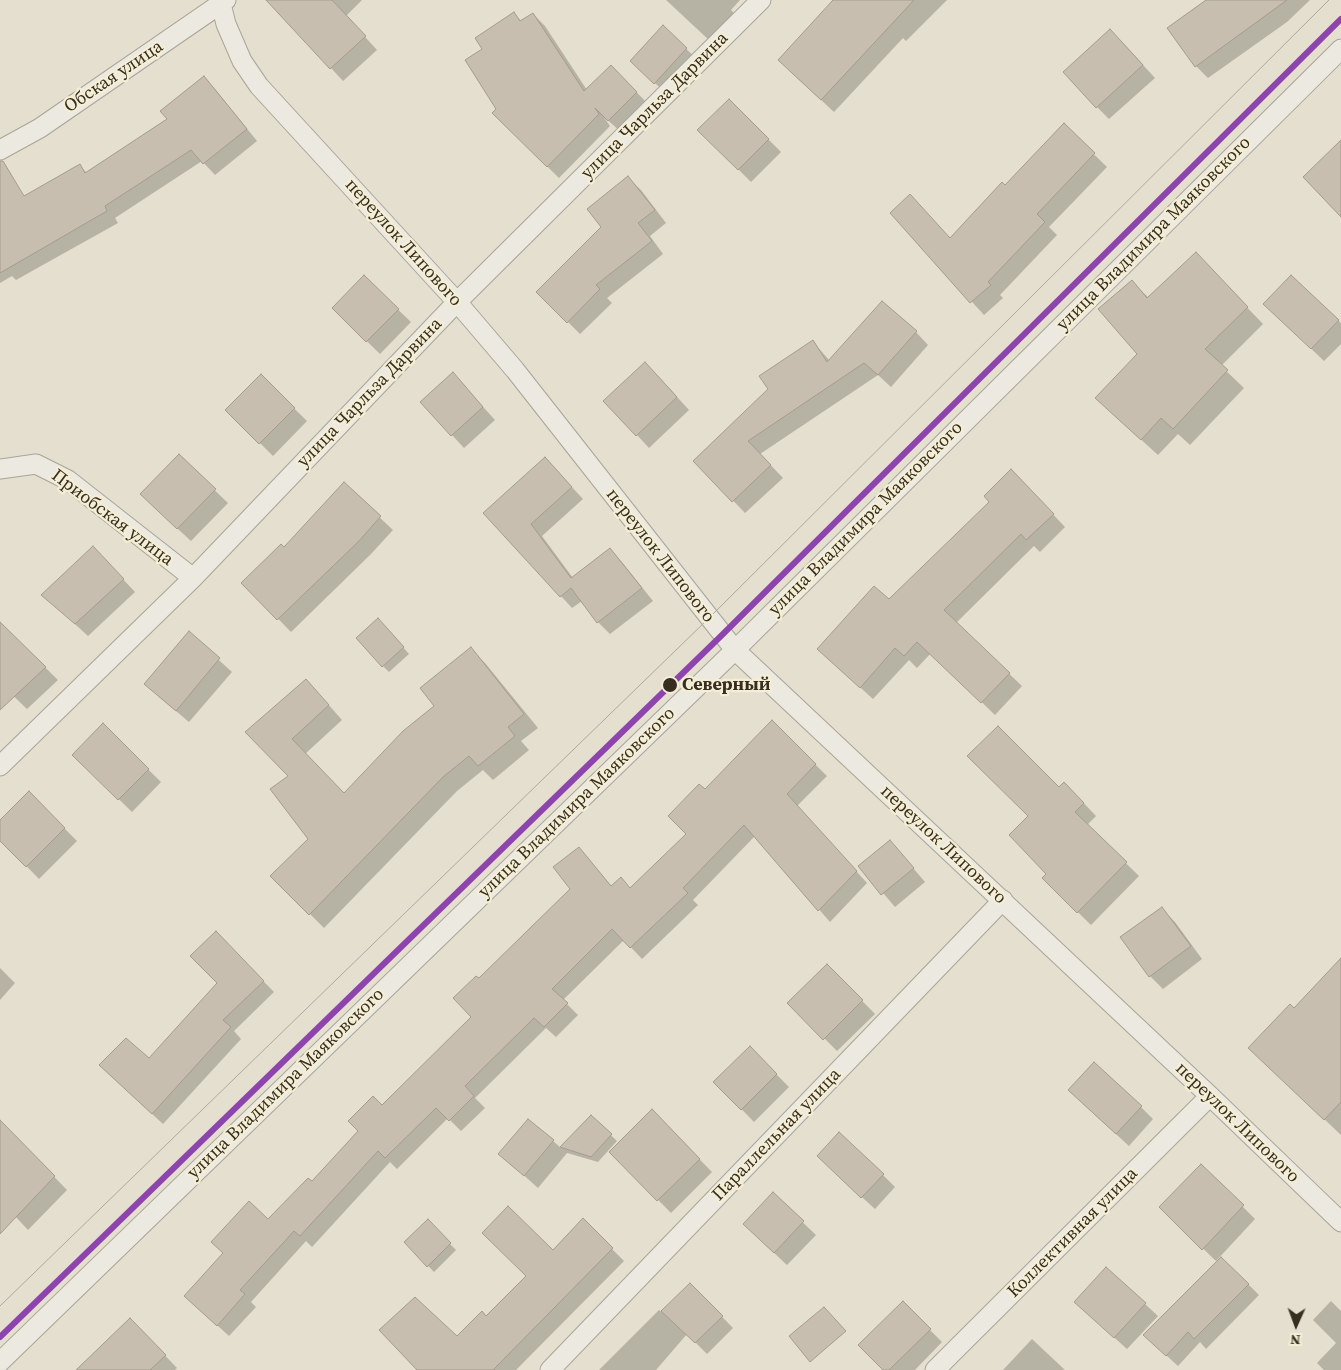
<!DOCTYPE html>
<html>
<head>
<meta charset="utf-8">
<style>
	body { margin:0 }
	#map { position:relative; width:1341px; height:1370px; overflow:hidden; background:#e4dfce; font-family:"Source Serif 4",serif }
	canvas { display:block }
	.north { position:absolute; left:1271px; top:1300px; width:50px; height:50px; -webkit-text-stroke:4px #f4eed5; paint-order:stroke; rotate:182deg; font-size:14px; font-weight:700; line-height:20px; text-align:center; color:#372d20 }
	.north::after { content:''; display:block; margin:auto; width:18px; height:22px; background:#372d20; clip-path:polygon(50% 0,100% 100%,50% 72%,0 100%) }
</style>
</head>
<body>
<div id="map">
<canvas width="1341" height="1370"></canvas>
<div class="north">N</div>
</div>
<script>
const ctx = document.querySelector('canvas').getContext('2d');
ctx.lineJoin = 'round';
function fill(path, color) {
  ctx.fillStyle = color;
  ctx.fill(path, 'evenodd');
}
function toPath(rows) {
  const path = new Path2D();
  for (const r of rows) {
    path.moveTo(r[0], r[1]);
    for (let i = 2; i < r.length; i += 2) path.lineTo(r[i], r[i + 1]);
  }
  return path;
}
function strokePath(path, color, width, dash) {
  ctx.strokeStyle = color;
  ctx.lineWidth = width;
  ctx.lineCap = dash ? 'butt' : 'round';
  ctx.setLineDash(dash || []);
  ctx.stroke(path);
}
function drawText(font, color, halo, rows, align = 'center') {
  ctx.font = font + ' "Source Serif 4",serif';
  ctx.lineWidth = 4.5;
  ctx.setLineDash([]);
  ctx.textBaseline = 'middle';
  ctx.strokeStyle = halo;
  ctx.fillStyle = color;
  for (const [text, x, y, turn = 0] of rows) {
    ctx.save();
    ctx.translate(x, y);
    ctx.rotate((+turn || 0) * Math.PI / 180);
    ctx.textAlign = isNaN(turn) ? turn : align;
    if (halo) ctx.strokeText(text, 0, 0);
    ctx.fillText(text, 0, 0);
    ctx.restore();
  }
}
const shadow = toPath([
	[293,0,362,0,346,16,377,50,343,81,331,68],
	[666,0,740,0,731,10,735,14,710,41],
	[834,0,947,0,906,41,903,38,834,112,792,73],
	[1227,0,1310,0,1287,22,1208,78,1196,66],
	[514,14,522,22,533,14,545,26,587,90,611,66,648,104,621,132,603,116,610,126,559,178,493,113,497,109,484,49],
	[663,27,699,61,668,95,645,74],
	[1123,43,1155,78,1109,119,1097,107],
	[204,78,215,89,257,141,215,175,202,161,115,218,118,223,16,280,12,276,0,283,0,216,80,166,87,173,169,120],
	[729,100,781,152,751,182,699,130],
	[1064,125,1107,167,1049,227,1057,235,1000,295,1003,298,984,315,891,213,950,239,1005,186],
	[628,178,641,190,666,223,650,236,663,254,607,298,612,303,580,334,538,292,603,227],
	[1212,271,1263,324,1221,366,1244,388,1190,445,1178,434,1158,455,1114,415,1138,354,1132,282,1149,298],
	[364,277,411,322,380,354,333,308],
	[1291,277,1341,323,1341,344,1324,361,1278,317],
	[916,332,928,345,891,387,878,375,760,454,783,478,745,513,695,461,770,389,813,342,830,361],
	[261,376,307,421,273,456,227,410],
	[658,376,689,410,649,448,637,435],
	[465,387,495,420,464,448,452,435],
	[179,456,228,503,191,541,154,507],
	[557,471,583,499,542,536,573,578,609,549,621,561,653,601,610,634,598,622,582,601,572,608,485,513],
	[344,484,393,530,371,554,291,632,243,583,284,549],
	[1024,484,1065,527,1040,552,1034,546,956,623,1022,686,995,715,931,653,917,668,909,660,873,699,831,661,889,601,991,502],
	[106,561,135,592,88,636,43,595],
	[384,626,409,654,389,672,383,666],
	[9,632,58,680,27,709,0,683,0,641],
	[189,633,232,672,189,722,158,696],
	[470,649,485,663,538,728,521,741,529,750,493,780,483,770,457,791,324,928,272,876,309,839,290,776,247,732,320,695,342,720,305,754,344,794,436,706],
	[772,722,827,776,797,806,867,883,830,922,755,836,693,900,698,905,642,959,624,940,563,1000,578,1015,556,1037,546,1028,475,1098,485,1108,461,1131,448,1118,397,1169,390,1162,312,1247,306,1241,251,1302,256,1307,229,1336,197,1307,268,1220,312,1183,382,1107,473,1017,479,980,571,889,579,848,612,887,631,889,688,834,705,791],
	[103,725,161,782,132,812,74,755],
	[1059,789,1077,796,1096,816,1087,825,1139,876,1091,925,1043,878,1047,874,1030,817],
	[29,793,77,841,39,879,0,839,0,821],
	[890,841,925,882,895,907,860,866],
	[1162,909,1175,922,1202,959,1163,989,1150,976],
	[216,933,274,992,234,1031,241,1039,163,1124,111,1076,149,1060,218,983],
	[1341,959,1341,1135,1249,1048,1294,1010],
	[827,965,875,1014,837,1051,789,1003],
	[0,968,15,983,0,1000],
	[750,1048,789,1087,754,1122,715,1082],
	[1082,1103,1141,1107,1153,1119,1129,1146],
	[652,1111,712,1172,671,1213,611,1152],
	[591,1116,617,1141,598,1162,567,1153,538,1188,500,1154,529,1120,561,1148],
	[0,1121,67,1190,28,1230,0,1200],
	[1201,1165,1255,1219,1216,1261,1160,1207],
	[831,1169,883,1175,895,1187,875,1209],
	[773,1194,816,1235,787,1265,757,1237],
	[583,1220,624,1261,516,1370,419,1370,457,1338,486,1318],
	[427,1221,456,1250,434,1272,405,1242],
	[690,1284,733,1328,707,1354,687,1334,656,1370,599,1370,659,1310,662,1312],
	[1248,1284,1259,1295,1206,1349,1200,1342,1178,1366,1156,1346],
	[1331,1301,1341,1311,1341,1370,1324,1370,1317,1363,1336,1343,1313,1320],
	[903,1303,942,1342,915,1370,885,1370],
	[1145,1304,1158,1316,1127,1349,1088,1314],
	[130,1319,177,1368,175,1370,105,1370],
	[1032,1339,1065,1370,1003,1370]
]);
const building = toPath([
	[266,0,332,0,366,36,330,69,266,0],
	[833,0,914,0,821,100,778,60,833,0],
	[1206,0,1287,0,1195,67,1167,28,1206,0],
	[514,12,520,21,533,13,584,91,611,65,637,92,608,121,595,108,599,114,547,167,492,113,496,109,465,60,482,49,475,38,514,12],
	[663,25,687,48,654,84,630,61,663,25],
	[1110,29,1143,65,1096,108,1063,72,1110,29],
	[204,76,247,129,203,164,191,150,105,206,107,211,0,273,0,161,3,161,24,196,80,164,85,173,167,119,160,111,204,76],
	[729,99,769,139,738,170,697,130,729,99],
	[1064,123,1095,153,1037,214,1045,222,988,282,991,285,970,303,890,213,910,194,950,238,1002,182,1005,185,1064,123],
	[1341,140,1341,217,1303,177,1341,140],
	[628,176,655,210,638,223,652,241,596,285,600,289,567,323,536,292,601,227,587,209,628,176],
	[1196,252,1248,307,1205,349,1228,370,1173,429,1161,418,1141,440,1095,398,1137,354,1098,309,1132,280,1147,298,1196,252],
	[364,275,399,309,366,342,332,308,364,275],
	[1291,275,1339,320,1311,349,1263,304,1291,275],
	[882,301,917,331,878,375,864,363,748,441,771,465,732,502,693,461,768,389,759,376,813,340,827,362,882,301],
	[645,362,677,397,636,436,603,401,645,362],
	[453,372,483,407,451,436,420,402,453,372],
	[261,374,295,408,259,444,225,410,261,374],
	[179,454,216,489,177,529,140,494,179,454],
	[545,457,572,487,531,524,571,578,610,548,642,588,597,623,571,588,560,597,483,513,545,457],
	[1011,469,1054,514,1026,540,1021,534,944,610,1010,673,981,703,917,642,904,656,895,648,860,688,817,649,874,586,889,599,989,502,984,496,1011,469],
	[344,482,381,516,359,541,277,620,241,583,281,544,284,547,344,482],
	[93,546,124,579,75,624,41,595,93,546],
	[378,618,404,647,382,667,356,638,378,618],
	[0,622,46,667,0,710,0,622],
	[189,631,220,658,176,711,144,684,189,631],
	[471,647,524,714,508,727,515,736,478,766,469,756,443,777,309,915,270,876,308,839,270,789,288,776,245,732,306,679,329,705,292,739,344,793,403,731,434,706,420,688,471,647],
	[772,720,816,764,787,794,857,871,818,911,744,825,683,888,688,893,630,948,612,929,552,989,568,1003,544,1027,534,1018,465,1086,474,1096,449,1121,436,1108,385,1158,378,1151,300,1236,294,1231,240,1290,245,1294,217,1326,184,1296,223,1253,211,1242,249,1201,268,1219,308,1178,312,1181,358,1131,348,1121,373,1096,382,1105,471,1017,453,998,476,976,479,978,570,889,553,867,579,847,611,886,621,877,630,888,686,834,668,816,699,784,705,789,772,720],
	[103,723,149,769,118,800,72,755,103,723],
	[998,726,1059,787,1064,782,1084,803,1075,812,1127,862,1077,913,1042,878,1046,874,1009,835,1028,816,967,756,998,726],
	[29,791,65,828,26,867,0,841,0,820,29,791],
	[890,840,914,868,881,895,858,866,890,840],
	[1162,907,1191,946,1149,977,1120,937,1162,907],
	[216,931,264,981,223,1020,231,1027,152,1114,99,1065,126,1038,149,1058,217,983,190,956,216,931],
	[1341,958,1341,1102,1324,1120,1248,1048,1290,1004,1294,1008,1341,958],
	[827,964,863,1000,823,1040,787,1003,827,964],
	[750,1046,777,1074,741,1110,713,1082,750,1046],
	[1094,1062,1142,1106,1116,1134,1068,1090,1094,1062],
	[652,1109,700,1159,657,1201,609,1152,652,1109],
	[591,1115,612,1134,591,1157,560,1147,591,1115],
	[528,1119,554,1140,524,1176,498,1154,528,1119],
	[0,1120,55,1176,0,1234,0,1120],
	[839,1132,884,1174,861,1198,817,1156,839,1132],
	[1201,1164,1244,1205,1202,1250,1159,1207,1201,1164],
	[773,1192,804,1221,774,1253,743,1224,773,1192],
	[508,1206,553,1250,583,1218,613,1248,493,1370,417,1370,379,1330,415,1297,457,1336,482,1311,486,1316,526,1276,482,1233,508,1206],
	[428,1219,451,1243,427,1267,404,1242,428,1219],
	[1221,1257,1249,1284,1194,1339,1188,1332,1166,1356,1143,1335,1221,1257],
	[1106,1267,1146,1303,1114,1338,1074,1302,1106,1267],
	[690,1283,723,1316,695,1343,661,1311,690,1283],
	[903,1301,931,1329,889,1370,883,1370,858,1345,903,1301],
	[824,1307,846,1331,810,1362,789,1336,824,1307],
	[130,1318,166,1355,150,1370,76,1370,130,1318]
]);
const service = toPath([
	[222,0,221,4,226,24,242,61,259,86,457,302,515,370,735,650,1210,1096,1341,1222],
	[0,150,40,128,226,0],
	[0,469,36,464,68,480,193,578],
	[0,766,193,578,457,302,761,0],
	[0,1362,735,650,1341,49],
	[550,1370,1003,900],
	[935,1370,1210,1096]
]);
const tram = toPath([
	[0,1306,709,618,1329,0]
]);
const tram1 = toPath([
	[0,1337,722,635,1341,19]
]);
const markers = [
	[670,685,8,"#372d20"]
];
const streetNames = [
	["Обская улица",114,77,-34],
	["улица Чарльза Дарвина",655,106,-45],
	["улица Владимира Маяковского",1154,234,-45],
	["переулок Липового",403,243,48],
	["улица Чарльза Дарвина",370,393,-46],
	["Приобская улица",112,518,37],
	["улица Владимира Маяковского",866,519,-45],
	["переулок Липового",660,556,52],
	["улица Владимира Маяковского",577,803,-44],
	["переулок Липового",943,845,43],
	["улица Владимира Маяковского",286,1084,-44],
	["переулок Липового",1237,1123,44],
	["Параллельная улица",777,1135,-46],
	["Коллективная улица",1073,1233,-45]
];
const stopNames = [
	["Северный",682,685]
];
fill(shadow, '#0003');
fill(building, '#c7beaf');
strokePath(building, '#a49b8d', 1);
strokePath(service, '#a9a497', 21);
strokePath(service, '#ece9e0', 19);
strokePath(tram, '#aba9a0', 1);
strokePath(tram1, '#8e44ad', 6);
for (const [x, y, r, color] of markers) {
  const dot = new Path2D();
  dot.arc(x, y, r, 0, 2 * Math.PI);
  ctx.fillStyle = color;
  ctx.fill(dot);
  strokePath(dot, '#f4eed5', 2);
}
drawText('18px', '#372d20', '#f4eed5', streetNames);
drawText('bold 18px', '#372d20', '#f4eed5', stopNames, 'left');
</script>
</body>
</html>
